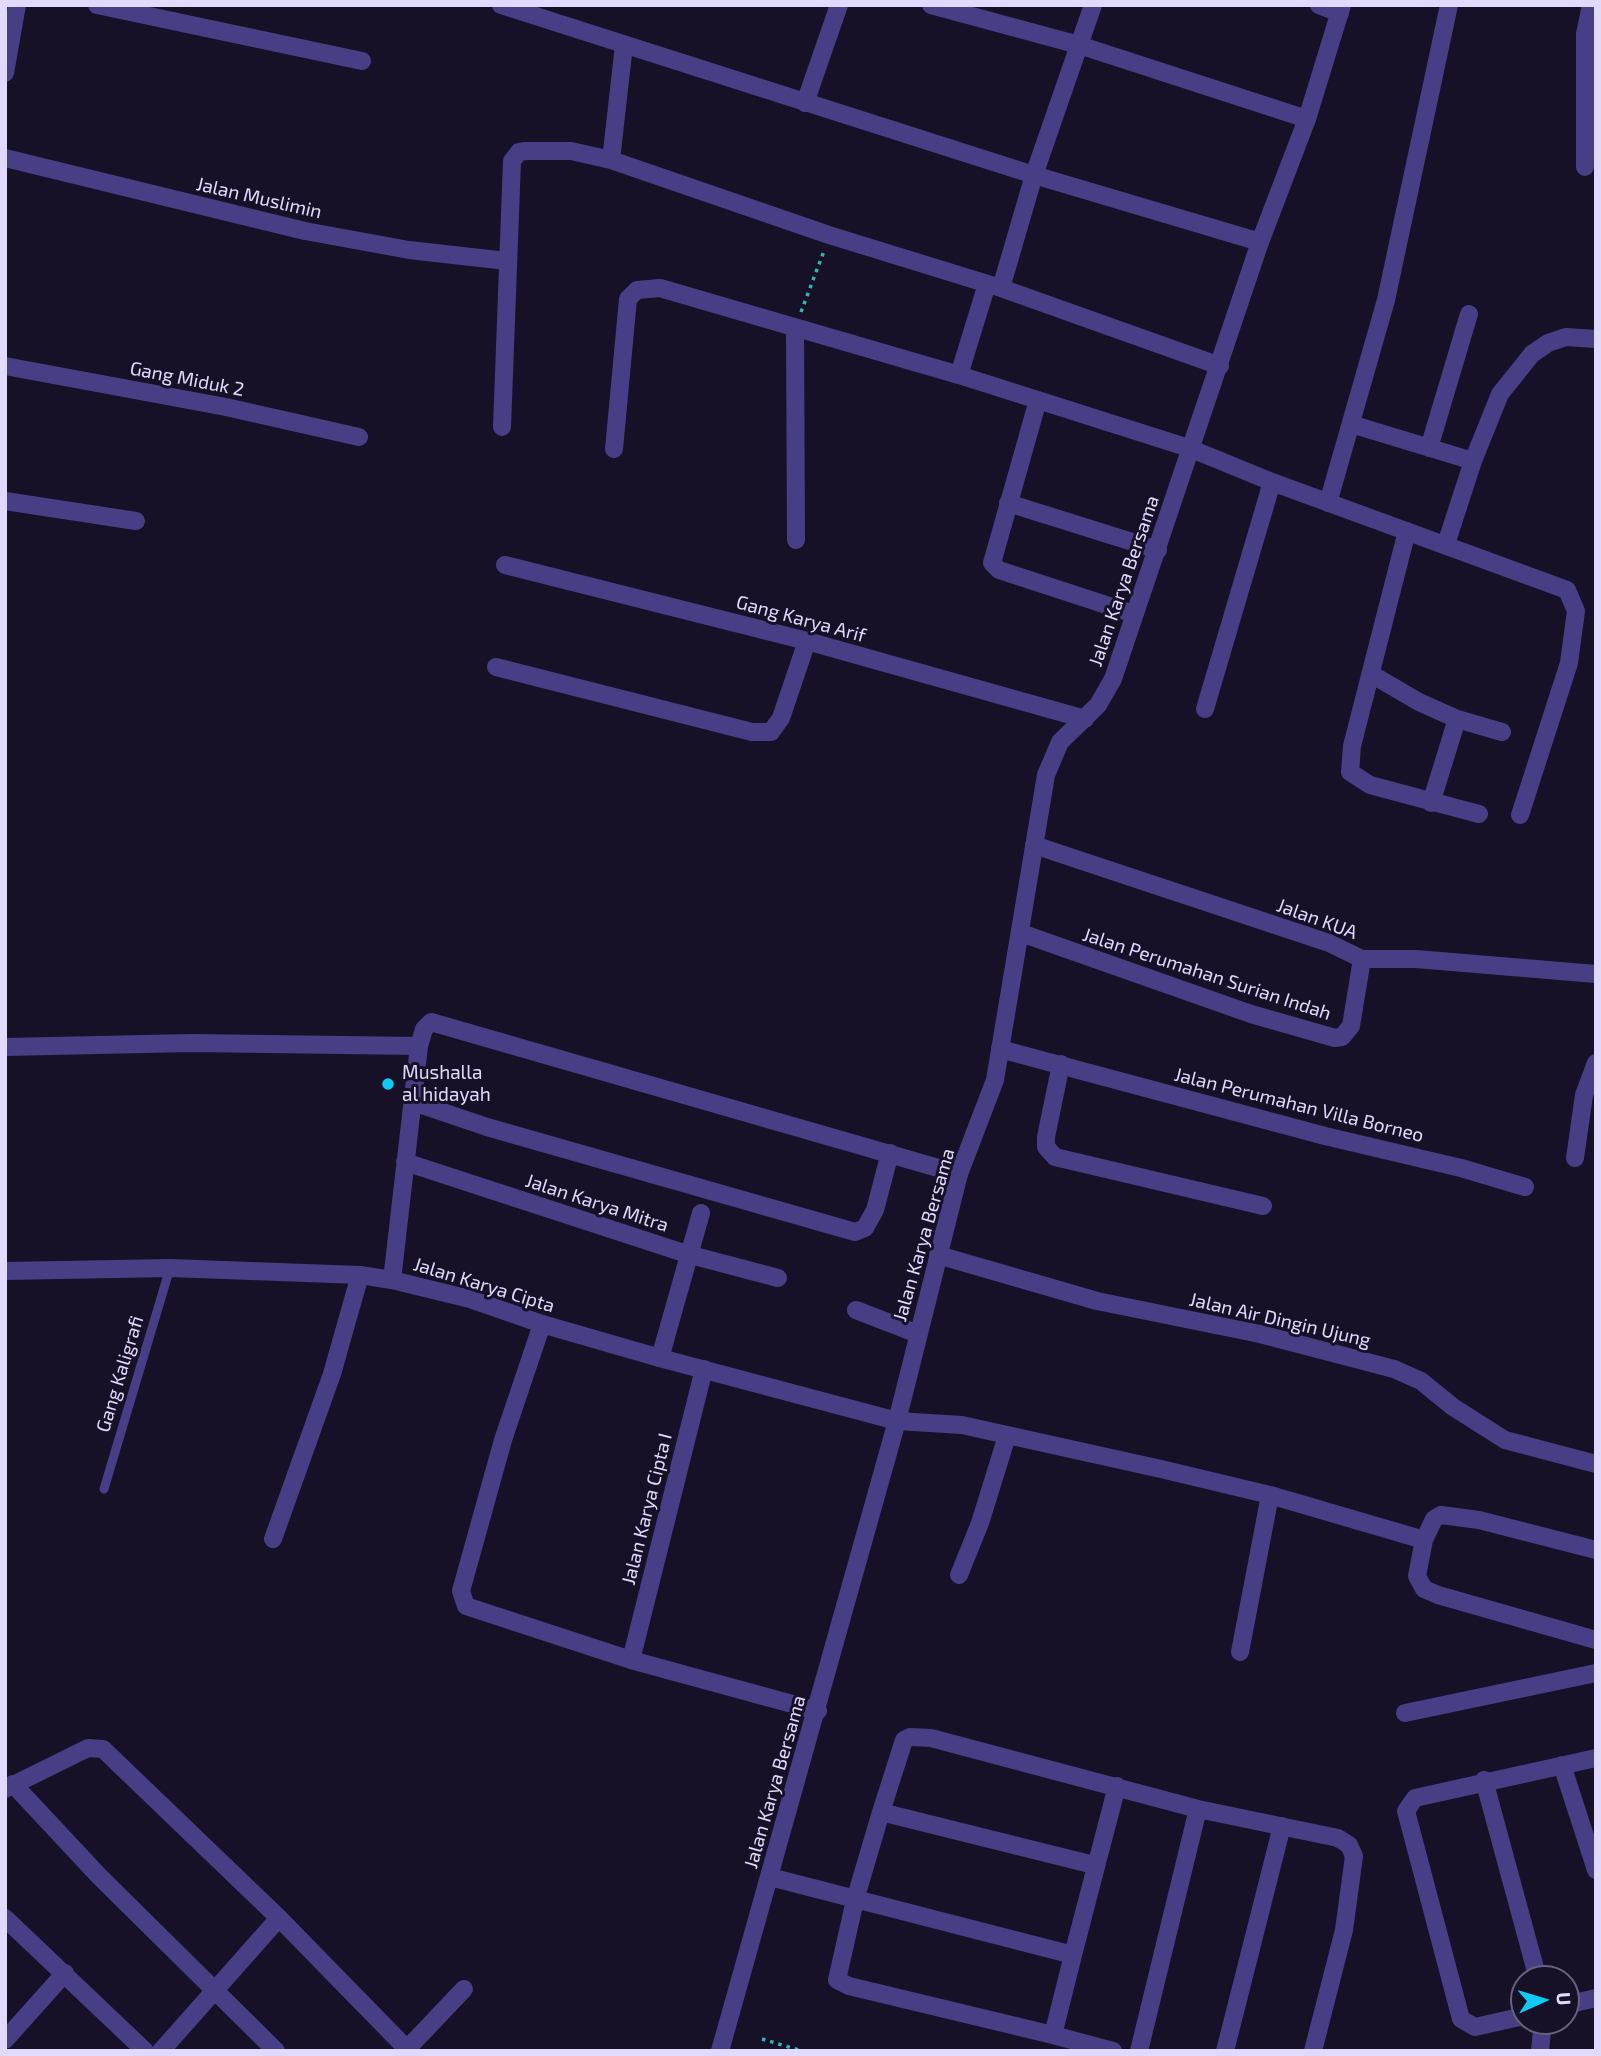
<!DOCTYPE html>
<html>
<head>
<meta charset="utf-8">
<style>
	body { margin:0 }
	#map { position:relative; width:1601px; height:2056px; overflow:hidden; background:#171128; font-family:"Exo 2",sans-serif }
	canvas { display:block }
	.frame { position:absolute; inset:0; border:7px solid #e1dafd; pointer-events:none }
	.north { position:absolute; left:1510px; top:1965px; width:70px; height:70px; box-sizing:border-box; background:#171128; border:2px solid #68617d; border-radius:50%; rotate:86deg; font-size:19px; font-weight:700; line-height:28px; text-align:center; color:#e1dafd }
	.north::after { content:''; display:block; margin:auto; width:24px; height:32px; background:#0ecaf5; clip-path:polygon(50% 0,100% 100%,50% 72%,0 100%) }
</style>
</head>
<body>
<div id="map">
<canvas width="1601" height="2056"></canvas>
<div class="frame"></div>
<div class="north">U</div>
</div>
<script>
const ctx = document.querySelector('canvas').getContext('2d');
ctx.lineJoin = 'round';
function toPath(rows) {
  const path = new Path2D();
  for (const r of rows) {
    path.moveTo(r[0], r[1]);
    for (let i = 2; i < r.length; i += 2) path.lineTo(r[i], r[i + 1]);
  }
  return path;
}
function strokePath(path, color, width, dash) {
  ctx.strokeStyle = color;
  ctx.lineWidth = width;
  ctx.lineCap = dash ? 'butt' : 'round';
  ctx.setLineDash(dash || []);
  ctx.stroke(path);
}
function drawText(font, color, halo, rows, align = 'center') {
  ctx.font = font + ' "Exo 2",sans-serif';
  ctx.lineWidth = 6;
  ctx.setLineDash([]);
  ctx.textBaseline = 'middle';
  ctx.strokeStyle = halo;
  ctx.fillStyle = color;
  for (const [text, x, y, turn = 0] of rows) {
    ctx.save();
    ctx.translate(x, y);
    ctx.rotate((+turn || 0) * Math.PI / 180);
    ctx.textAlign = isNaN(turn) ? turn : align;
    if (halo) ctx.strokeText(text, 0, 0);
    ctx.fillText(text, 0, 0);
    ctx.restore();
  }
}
const path = toPath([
	[801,312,824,251],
	[762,2039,802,2051]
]);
const service = toPath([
	[104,1489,170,1268]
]);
const minor = toPath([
	[97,5,362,61],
	[501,5,1034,175,1260,242],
	[931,5,1079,45,1307,119],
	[1319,5,1340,13],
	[805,103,839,5],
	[5,158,305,231,409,250,507,261],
	[611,160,624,45],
	[1585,167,1585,34,1591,5],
	[1001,288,1034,175,1093,5],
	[795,327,796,540],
	[5,366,226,407,359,437],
	[959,375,987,284],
	[1038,400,992,563,999,570,1134,614],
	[1351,424,1473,461],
	[502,427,512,161,519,152,526,151,571,151,611,160,829,235,1001,288,1220,366],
	[1429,448,1469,314],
	[614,449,628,299,637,290,660,288,959,375,1189,448,1272,482,1567,590,1576,611,1569,663,1520,815],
	[5,501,136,521],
	[1008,503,1158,550],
	[1328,503,1386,300,1449,5],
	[1407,531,1352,746,1350,772,1370,785,1479,814],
	[1446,544,1473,461,1500,394,1532,354,1548,343,1566,337,1596,339],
	[505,565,807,641,1085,719],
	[496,667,752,732,771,732,781,718,807,641],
	[1371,674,1419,702,1457,719,1502,732],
	[1205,709,1272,482],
	[1431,803,1457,719],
	[1034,845,1329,943,1362,959,1416,959,1596,974],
	[1021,933,1251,1014,1335,1038,1342,1037,1351,1026,1362,959],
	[5,1047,191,1043,419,1046],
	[1000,1049,1325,1136,1461,1168,1525,1187],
	[1061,1064,1046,1137,1046,1147,1055,1157,1263,1206],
	[413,1102,487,1127,855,1232,865,1228,875,1210,890,1153],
	[1575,1158,1584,1095,1596,1063],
	[405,1162,687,1254,778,1278],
	[392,1280,419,1046,424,1029,431,1022,959,1174],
	[856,1310,918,1334],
	[542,1324,503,1440,461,1591,466,1606,631,1660,818,1711],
	[660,1358,701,1213],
	[897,1421,962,1425,1161,1469,1270,1495,1424,1540],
	[273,1539,332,1374,360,1275],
	[1596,1550,1479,1520,1441,1515,1434,1519,1424,1540,1417,1576,1424,1589,1438,1595,1596,1640],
	[959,1575,980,1523,1007,1436],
	[1240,1652,1270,1495],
	[631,1660,704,1369],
	[1405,1713,1596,1673],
	[1562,1765,1596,1870],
	[1484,1780,1538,1979],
	[13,1784,99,1876,276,2051],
	[5,1789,88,1748,103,1749,279,1918,409,2051],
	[881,1812,1094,1865],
	[770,1877,1073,1955,1053,2035,1113,2051],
	[5,1918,145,2051],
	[1073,1955,1117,1786],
	[1566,2005,1596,1998],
	[1524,2016,1475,2027,1461,2019,1406,1811,1415,1798,1596,1758],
	[1053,2035,849,1986,837,1980,855,1900,881,1812,904,1740,910,1737,931,1738,1198,1809,1338,1838,1349,1845,1354,1856,1344,1930,1313,2051],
	[5,2040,65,1973],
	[407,2049,464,1989],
	[161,2051,279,1918],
	[1139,2051,1198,1809],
	[1225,2051,1282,1826],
	[1540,2051,1543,2021]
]);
const tertiary = toPath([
	[5,73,17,5],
	[938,1255,1097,1301,1260,1334,1394,1369,1421,1381,1453,1407,1505,1440,1596,1464],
	[5,1271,170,1268,360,1275,392,1280,470,1299,542,1324,660,1358,897,1421],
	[720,2051,897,1421,959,1174,995,1080,1046,775,1060,742,1098,705,1113,679,1260,242,1307,119,1342,5]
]);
const markers = [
	[388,1084,7,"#0ecaf5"]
];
const streetNames = [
	["Jalan Muslimin",259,198,13],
	["Gang Miduk 2",187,379,11],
	["Jalan Karya Bersama",1124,581,-71],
	["Gang Karya Arif",801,619,15],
	["Jalan KUA",1317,919,20],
	["Jalan Perumahan Surian Indah",1207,974,18],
	["Jalan Perumahan Villa Borneo",1299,1105,14],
	["Jalan Karya Mitra",597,1203,18],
	["Jalan Karya Bersama",924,1235,-74],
	["Jalan Karya Cipta",484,1285,17],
	["Jalan Air Dingin Ujung",1280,1320,13],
	["Gang Kaligrafi",120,1374,-73],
	["Jalan Karya Cipta I",647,1509,-76],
	["Jalan Karya Bersama",775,1782,-74]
];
const poiNames = [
	["Mushalla",402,1073],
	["al hidayah",402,1095]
];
strokePath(path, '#35b3b6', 3.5, [3.5, 5]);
strokePath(service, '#473e85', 9);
strokePath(minor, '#473e85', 18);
strokePath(tertiary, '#473e85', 18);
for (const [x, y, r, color] of markers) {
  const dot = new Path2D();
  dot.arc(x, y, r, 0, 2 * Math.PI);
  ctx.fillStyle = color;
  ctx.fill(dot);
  strokePath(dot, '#171128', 2.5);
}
drawText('19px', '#e1dafd', '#171128', streetNames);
drawText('19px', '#e1dafd', '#171128', poiNames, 'left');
</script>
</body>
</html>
